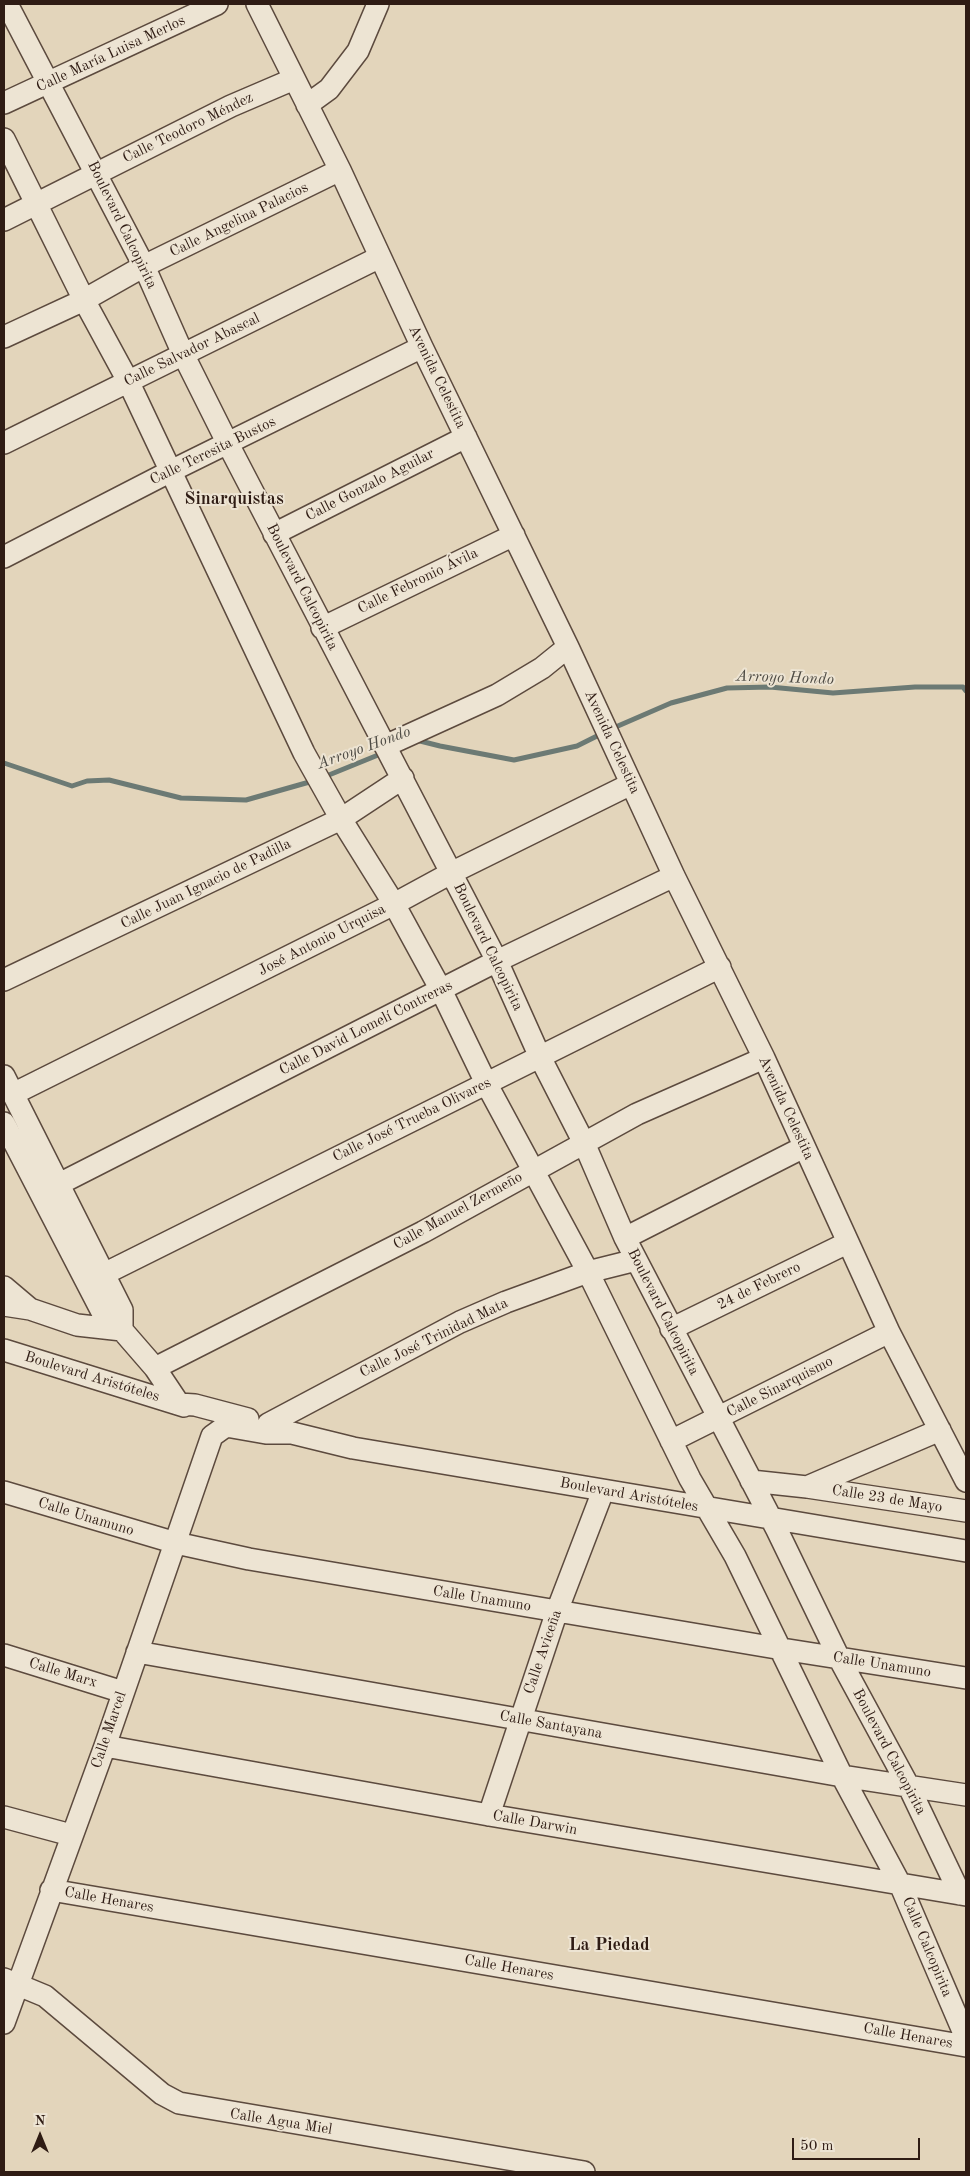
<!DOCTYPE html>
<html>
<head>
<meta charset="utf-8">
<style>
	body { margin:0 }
	#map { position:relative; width:970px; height:2176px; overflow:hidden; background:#e3d5bb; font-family:"Old Standard TT",serif }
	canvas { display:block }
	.frame { position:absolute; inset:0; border:5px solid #2f1c14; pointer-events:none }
	.north { position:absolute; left:15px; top:2111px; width:50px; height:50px; -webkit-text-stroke:4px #ede4d3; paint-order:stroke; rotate:0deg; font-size:14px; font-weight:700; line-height:20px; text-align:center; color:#2f1c14 }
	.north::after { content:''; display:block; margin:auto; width:18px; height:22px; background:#2f1c14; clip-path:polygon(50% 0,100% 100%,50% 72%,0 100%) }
	.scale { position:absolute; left:792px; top:2138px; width:128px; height:22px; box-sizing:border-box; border:2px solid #2f1c14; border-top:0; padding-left:6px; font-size:15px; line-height:18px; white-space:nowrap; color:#2f1c14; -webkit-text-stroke:4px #ede4d3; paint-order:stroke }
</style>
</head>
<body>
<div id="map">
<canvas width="970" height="2176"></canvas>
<div class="frame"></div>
<div class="north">N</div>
<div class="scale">50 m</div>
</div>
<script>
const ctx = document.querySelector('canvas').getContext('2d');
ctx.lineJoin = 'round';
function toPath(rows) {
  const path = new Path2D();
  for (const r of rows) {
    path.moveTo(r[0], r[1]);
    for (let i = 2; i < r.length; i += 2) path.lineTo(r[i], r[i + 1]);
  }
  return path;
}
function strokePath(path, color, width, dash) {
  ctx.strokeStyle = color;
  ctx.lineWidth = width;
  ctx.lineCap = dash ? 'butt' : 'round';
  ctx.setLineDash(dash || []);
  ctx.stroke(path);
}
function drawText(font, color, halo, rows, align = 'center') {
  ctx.font = font + ' "Old Standard TT",serif';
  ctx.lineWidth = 4;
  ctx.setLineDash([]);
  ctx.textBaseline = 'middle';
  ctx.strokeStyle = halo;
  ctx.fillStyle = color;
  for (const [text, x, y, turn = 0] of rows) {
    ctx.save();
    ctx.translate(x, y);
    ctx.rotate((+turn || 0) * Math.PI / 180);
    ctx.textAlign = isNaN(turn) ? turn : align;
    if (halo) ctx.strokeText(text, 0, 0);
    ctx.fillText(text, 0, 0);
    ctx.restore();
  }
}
const stream = toPath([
	[611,729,671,703,727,688,770,687,833,693,915,687,963,687,966,691],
	[416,740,440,746,514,760,577,746,603,733],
	[4,763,72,786,87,781,109,780,181,798,246,800,313,781],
	[324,777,383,753]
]);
const minor = toPath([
	[7,4,144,266,183,354,228,444,497,961,540,1057,584,1143,625,1238,777,1530,839,1658,909,1787,960,1894],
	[257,4,340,170,422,347,568,647,674,876,764,1058,889,1332,966,1481],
	[4,103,217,4],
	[307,105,329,89,358,51,378,4],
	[4,139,84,300,128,381,304,753,341,819,394,904,441,990,486,1083,588,1272,690,1479,735,1556,842,1776,900,1884,966,2038],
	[4,220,231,106,294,79],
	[4,337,84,300,144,266,340,170],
	[4,443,380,257],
	[274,534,466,437],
	[4,557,171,471,422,347],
	[322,628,514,535],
	[385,746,497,695,542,668,568,647],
	[4,980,341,819,403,778],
	[4,1076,122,1310,122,1330],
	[13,1094,394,904,451,873,631,784],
	[4,1123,102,1312,122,1330,155,1368,179,1404,195,1405,248,1419],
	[59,1184,497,961,674,876],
	[625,1238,804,1147],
	[104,1274,720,967],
	[4,1287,30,1309],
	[4,1305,30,1309,77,1325,122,1330],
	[671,1329,847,1243],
	[4,1350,184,1406],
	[155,1368,423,1232,637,1114,764,1058],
	[268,1424,460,1322,506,1302,588,1272,636,1260],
	[671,1441,889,1332],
	[751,1481,807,1487,966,1511],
	[807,1487,940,1430],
	[4,1492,176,1543,249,1559,782,1649,966,1678],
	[137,1652,842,1776,966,1795],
	[4,1655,123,1692],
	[105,1746,489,1815,966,1895],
	[489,1815,557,1611,603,1491],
	[4,1817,71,1835],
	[51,1890,966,2046],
	[4,1979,45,1996,162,2094,179,2103,584,2172],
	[4,2023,105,1746,212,1436,226,1426,266,1433,292,1433,353,1448,966,1551]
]);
const streetNames = [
	["Calle María Luisa Merlos",111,54,-25],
	["Calle Teodoro Méndez",188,128,-26],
	["Calle Angelina Palacios",239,220,-26],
	["Boulevard Calcopirita",122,225,64],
	["Calle Salvador Abascal",192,350,-26],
	["Avenida Celestita",437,377,64],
	["Calle Teresita Bustos",213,451,-26],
	["Calle Gonzalo Aguilar",370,485,-27],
	["Calle Febronio Ávila",418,581,-26],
	["Boulevard Calcopirita",302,587,63],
	["Avenida Celestita",612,742,65],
	["Calle Juan Ignacio de Padilla",206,884,-26],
	["José Antonio Urquisa",322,940,-27],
	["Boulevard Calcopirita",488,947,64],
	["Calle David Lomelí Contreras",366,1028,-27],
	["Avenida Celestita",786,1108,65],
	["Calle José Trueba Olivares",412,1120,-26],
	["Calle Manuel Zermeño",458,1211,-29],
	["24 de Febrero",759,1286,-26],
	["Boulevard Calcopirita",663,1312,63],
	["Calle José Trinidad Mata",434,1338,-26],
	["Boulevard Aristóteles",92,1377,17],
	["Calle Sinarquismo",780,1387,-27],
	["Boulevard Aristóteles",629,1495,10],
	["Calle 23 de Mayo",887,1499,9],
	["Calle Unamuno",86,1517,17],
	["Calle Unamuno",482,1599,9],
	["Calle Aviceña",543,1652,-71],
	["Calle Unamuno",882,1665,9],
	["Calle Marx",63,1673,17],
	["Calle Santayana",551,1725,10],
	["Calle Marcel",109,1730,-71],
	["Boulevard Calcopirita",889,1752,62],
	["Calle Darwin",535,1823,10],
	["Calle Henares",109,1900,10],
	["Calle Calcopirita",927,1947,67],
	["Calle Henares",509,1968,10],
	["Calle Henares",908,2036,10],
	["Calle Agua Miel",281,2122,9]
];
const waterNames = [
	["Arroyo Hondo",785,678,2],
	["Arroyo Hondo",364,748,-20]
];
const quarterNames = [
	["Sinarquistas",234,499],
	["La Piedad",609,1945]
];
strokePath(stream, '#6c7a74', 5);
strokePath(minor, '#5c4a3e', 24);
strokePath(minor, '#ede4d3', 21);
drawText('15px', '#2f1c14', '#ede4d3', streetNames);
drawText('italic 16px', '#4e4b44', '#ede4d3', waterNames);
drawText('bold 18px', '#2f1c14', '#ede4d3', quarterNames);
</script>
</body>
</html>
